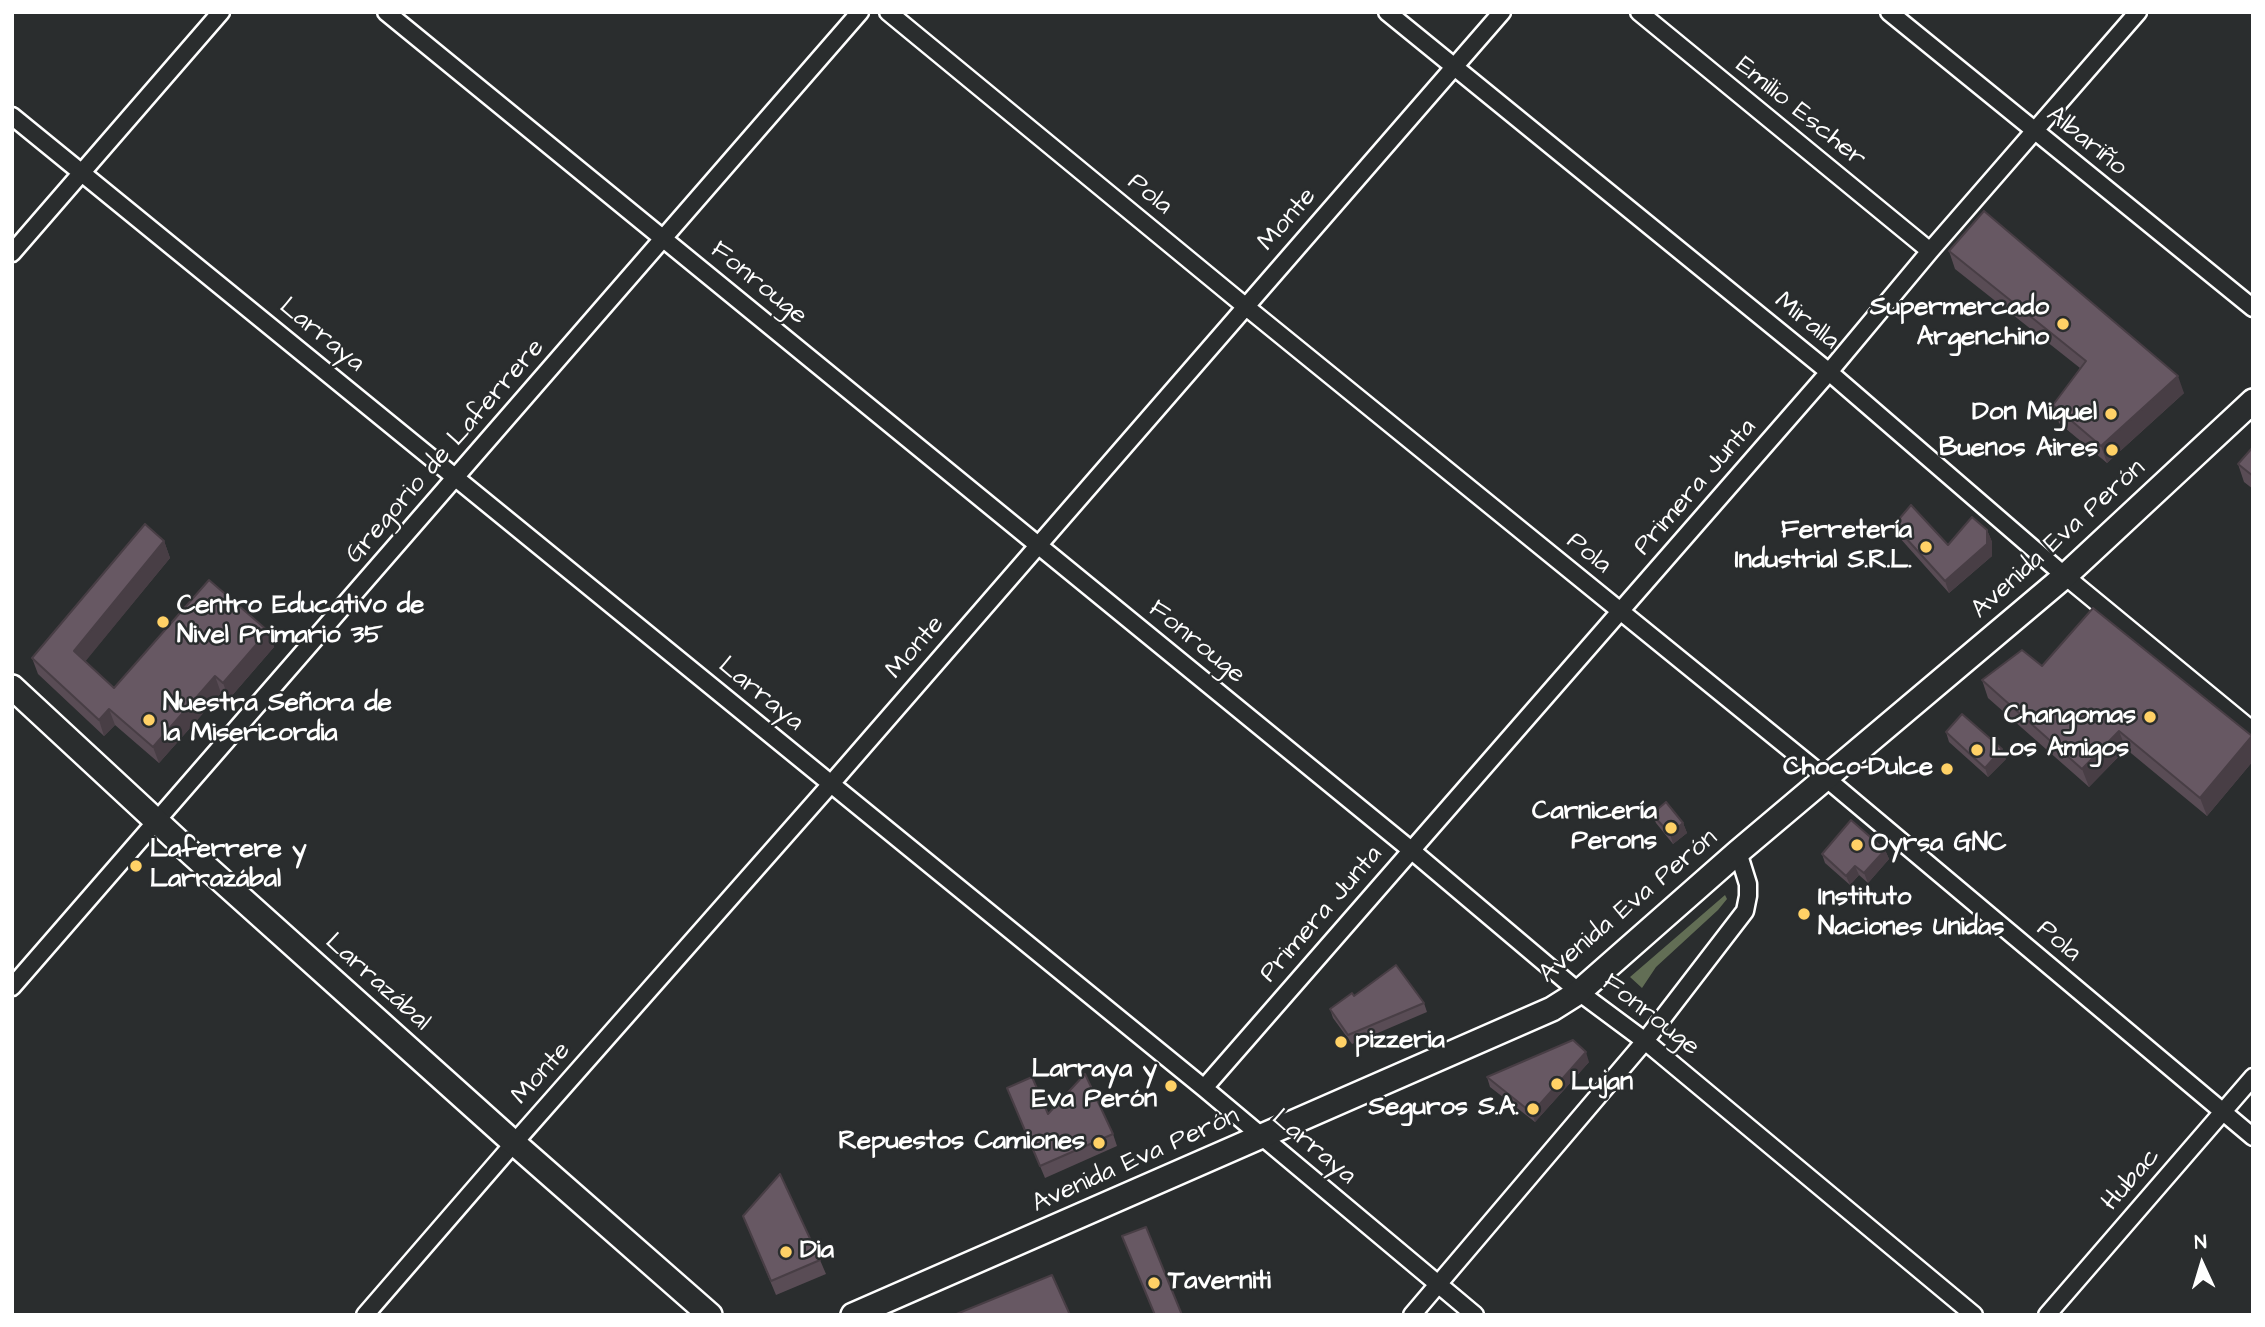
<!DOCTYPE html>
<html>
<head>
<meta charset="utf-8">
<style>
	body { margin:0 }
	#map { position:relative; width:2265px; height:1327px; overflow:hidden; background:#2a2d2e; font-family:"Architects Daughter",sans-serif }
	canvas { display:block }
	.frame { position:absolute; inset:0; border:14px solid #fff; pointer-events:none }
	.north { position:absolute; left:2167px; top:1229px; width:70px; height:70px; -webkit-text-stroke:5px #2a2d2e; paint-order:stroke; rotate:356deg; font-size:19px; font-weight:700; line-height:28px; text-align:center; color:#fff }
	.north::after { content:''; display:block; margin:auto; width:24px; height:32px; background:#fff; clip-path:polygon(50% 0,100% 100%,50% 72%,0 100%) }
</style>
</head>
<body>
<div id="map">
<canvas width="2265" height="1327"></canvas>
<div class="frame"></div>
<div class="north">N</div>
</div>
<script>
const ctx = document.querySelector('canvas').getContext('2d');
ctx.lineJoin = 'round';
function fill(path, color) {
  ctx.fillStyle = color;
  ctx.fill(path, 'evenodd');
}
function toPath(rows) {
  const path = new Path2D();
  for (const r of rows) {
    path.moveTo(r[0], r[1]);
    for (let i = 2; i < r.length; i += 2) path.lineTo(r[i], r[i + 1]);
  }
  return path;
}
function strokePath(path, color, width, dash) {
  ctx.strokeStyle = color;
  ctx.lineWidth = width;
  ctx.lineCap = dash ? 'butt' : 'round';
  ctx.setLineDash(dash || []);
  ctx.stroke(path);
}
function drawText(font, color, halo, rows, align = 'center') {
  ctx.font = font + ' "Architects Daughter",sans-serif';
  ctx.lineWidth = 5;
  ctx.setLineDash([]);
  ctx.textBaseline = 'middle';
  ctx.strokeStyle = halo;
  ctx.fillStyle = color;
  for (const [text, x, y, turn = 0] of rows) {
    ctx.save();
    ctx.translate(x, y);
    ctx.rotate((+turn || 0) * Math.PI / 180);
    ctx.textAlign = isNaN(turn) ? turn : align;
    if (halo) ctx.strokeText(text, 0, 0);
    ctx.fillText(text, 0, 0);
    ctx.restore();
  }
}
const green = toPath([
	[1725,895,1727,899,1718,910,1656,967,1642,988,1630,977]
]);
const street = toPath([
	[386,12,1411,850,1579,992,1645,1041,1974,1315],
	[888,12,1245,306,1827,779,2253,1137],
	[1387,12,1829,372,2065,576,2253,731],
	[1639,12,1930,251],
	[1889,12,2253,308],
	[12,116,1204,1088,1475,1315],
	[12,253,221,12],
	[12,987,860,12],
	[1204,1088,1829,372,1930,251,2138,12],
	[365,1315,514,1143,830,785,1502,12],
	[1412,1315,1645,1041,1745,911,1748,896,1748,884,1738,852],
	[2047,1315,2253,1077]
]);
const secondary = toPath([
	[12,687,192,854,514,1143,710,1315],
	[853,1315,1552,1009,1579,992,1738,852,2065,576,2253,401]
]);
const wall = toPath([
	[1949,251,2184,393,2107,463,2059,423,2053,405,2080,368,1955,269],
	[2253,447,2253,489,2244,482,2238,464],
	[1894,525,1948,545,1987,530,1992,542,1992,556,1949,593,1899,537],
	[164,541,170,558,85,661,114,688,268,631,274,647,229,699,221,693,159,763,115,725,104,736,38,674,32,658],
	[2042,666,2252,736,2253,739,2253,761,2207,816,2126,749,2089,787,1988,698,1982,680],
	[1946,732,2006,759,1988,777,1949,742],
	[1652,814,1683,823,1687,833,1673,844,1656,823],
	[1885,850,1889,859,1868,883,1859,875,1850,885,1825,863,1822,854],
	[1354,996,1424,1003,1427,1012,1352,1044,1333,1018,1330,1009],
	[1589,1062,1535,1122,1490,1087,1487,1077],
	[1007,1088,1048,1114,1113,1134,1117,1146,1045,1178],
	[743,1216,820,1260,826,1274,776,1295]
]);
const shadedWall = toPath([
	[2178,376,2184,393,2107,463,2101,446],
	[1987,530,1992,542,1992,556,1949,593,1945,581],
	[164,541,170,558,80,668,74,651],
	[268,631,274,647,229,699,223,683],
	[215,676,221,693,159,763,153,747],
	[109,709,115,725,104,736,99,720],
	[2119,731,2126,749,2089,787,2082,769],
	[2252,736,2253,739,2253,761,2207,816,2200,798],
	[2002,749,2006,759,1988,777,1985,768],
	[1683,823,1687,833,1673,844,1670,834],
	[1885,850,1889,859,1868,883,1864,873],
	[1855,866,1859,875,1850,885,1846,876],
	[1586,1052,1589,1062,1535,1122,1532,1113]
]);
const building = toPath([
	[1984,211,2178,376,2101,446,2053,405,2086,361,1949,251,1984,211],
	[2253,447,2253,476,2238,464,2253,447],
	[1911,505,1948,545,1972,517,1987,530,1987,544,1945,581,1894,525,1911,505],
	[145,524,164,541,74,651,114,688,209,580,268,631,223,683,215,676,153,747,109,709,99,720,32,658,145,524],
	[2093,608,2252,736,2200,798,2119,731,2082,769,1982,680,2022,650,2042,666,2093,608],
	[1962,714,2002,749,1985,768,1946,732,1962,714],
	[1666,802,1683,823,1670,834,1652,814,1666,802],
	[1851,820,1885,850,1864,873,1855,866,1846,876,1822,854,1851,820],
	[1396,965,1424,1003,1348,1035,1330,1009,1352,993,1354,996,1396,965],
	[1573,1040,1586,1052,1532,1113,1487,1077,1573,1040],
	[1085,1074,1113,1134,1040,1166,1007,1088,1032,1077,1048,1114,1085,1074],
	[780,1174,820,1260,771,1281,743,1216,780,1174],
	[1146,1227,1182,1315,1155,1315,1122,1236,1146,1227],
	[1052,1275,1070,1315,954,1315,1052,1275]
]);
const markers = [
	[2063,324,7,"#ffd166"],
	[2111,414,7,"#ffd166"],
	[2112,450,7,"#ffd166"],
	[1926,547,7,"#ffd166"],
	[163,622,7,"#ffd166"],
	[2150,717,7,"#ffd166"],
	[149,720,7,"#ffd166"],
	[1977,750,7,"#ffd166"],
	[1947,769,7,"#ffd166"],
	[1671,828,7,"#ffd166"],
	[1857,845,7,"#ffd166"],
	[136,866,7,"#ffd166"],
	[1804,914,7,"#ffd166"],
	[1341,1042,7,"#ffd166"],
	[1557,1084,7,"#ffd166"],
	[1171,1086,7,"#ffd166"],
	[1533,1109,7,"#ffd166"],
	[1099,1143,7,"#ffd166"],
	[786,1252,7,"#ffd166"],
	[1154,1283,7,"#ffd166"]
];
const streetNames = [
	["Emilio Escher",1800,113,39],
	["Albariño",2086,142,39],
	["Pola",1149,195,39],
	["Monte",1288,220,-49],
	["Fonrouge",758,284,39],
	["Miralla",1806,322,39],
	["Larraya",321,336,39],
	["Gregorio de Laferrere",446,452,-49],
	["Primera Junta",1696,488,-49],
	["Avenida Eva Perón",2059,540,-42],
	["Pola",1588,554,39],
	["Fonrouge",1196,643,39],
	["Monte",916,648,-49],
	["Larraya",760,695,39],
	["Avenida Eva Perón",1629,907,-40],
	["Primera Junta",1322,915,-49],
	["Pola",2058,942,40],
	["Larrazábal",377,983,42],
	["Fonrouge",1650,1016,38],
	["Monte",542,1074,-48],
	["Larraya",1313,1148,40],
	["Avenida Eva Perón",1136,1161,-24],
	["Hubac",2132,1180,-49]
];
const poiNames = [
	["Supermercado",2049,309],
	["Argenchino",2049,339],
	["Don Miguel",2097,414],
	["Buenos Aires",2098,450],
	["Ferretería",1912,532],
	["Industrial S.R.L.",1912,562],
	["Centro Educativo de",177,607,"left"],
	["Nivel Primario 35",177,637,"left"],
	["Nuestra Señora de",163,705,"left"],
	["la Misericordia",163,735,"left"],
	["Changomas",2136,717],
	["Los Amigos",1991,750,"left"],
	["Choco-Dulce",1933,769],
	["Carnicería",1657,813],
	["Perons",1657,843],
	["Oyrsa GNC",1871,845,"left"],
	["Laferrere y",150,851,"left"],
	["Larrazábal",150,881,"left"],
	["Instituto",1818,899,"left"],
	["Naciones Unidas",1818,929,"left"],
	["pizzeria",1355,1042,"left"],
	["Larraya y",1157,1071],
	["Eva Perón",1157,1101],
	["Lujan",1571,1084,"left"],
	["Seguros S.A.",1519,1109],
	["Repuestos Camiones",1085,1143],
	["Dia",800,1252,"left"],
	["Taverniti",1168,1283,"left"]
];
fill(green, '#626e55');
strokePath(street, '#fff', 21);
strokePath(secondary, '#fff', 28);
strokePath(street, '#2a2d2e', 16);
strokePath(secondary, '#2a2d2e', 23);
fill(wall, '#594c55');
fill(shadedWall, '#483e45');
fill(building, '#675863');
strokePath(building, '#483e45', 2);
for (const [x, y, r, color] of markers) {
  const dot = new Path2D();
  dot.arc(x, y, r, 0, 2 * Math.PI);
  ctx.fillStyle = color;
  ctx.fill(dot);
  strokePath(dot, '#2a2d2e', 2.5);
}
drawText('26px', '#fff', '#2a2d2e', streetNames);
drawText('bold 26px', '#fff', '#2a2d2e', poiNames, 'right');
</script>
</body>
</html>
